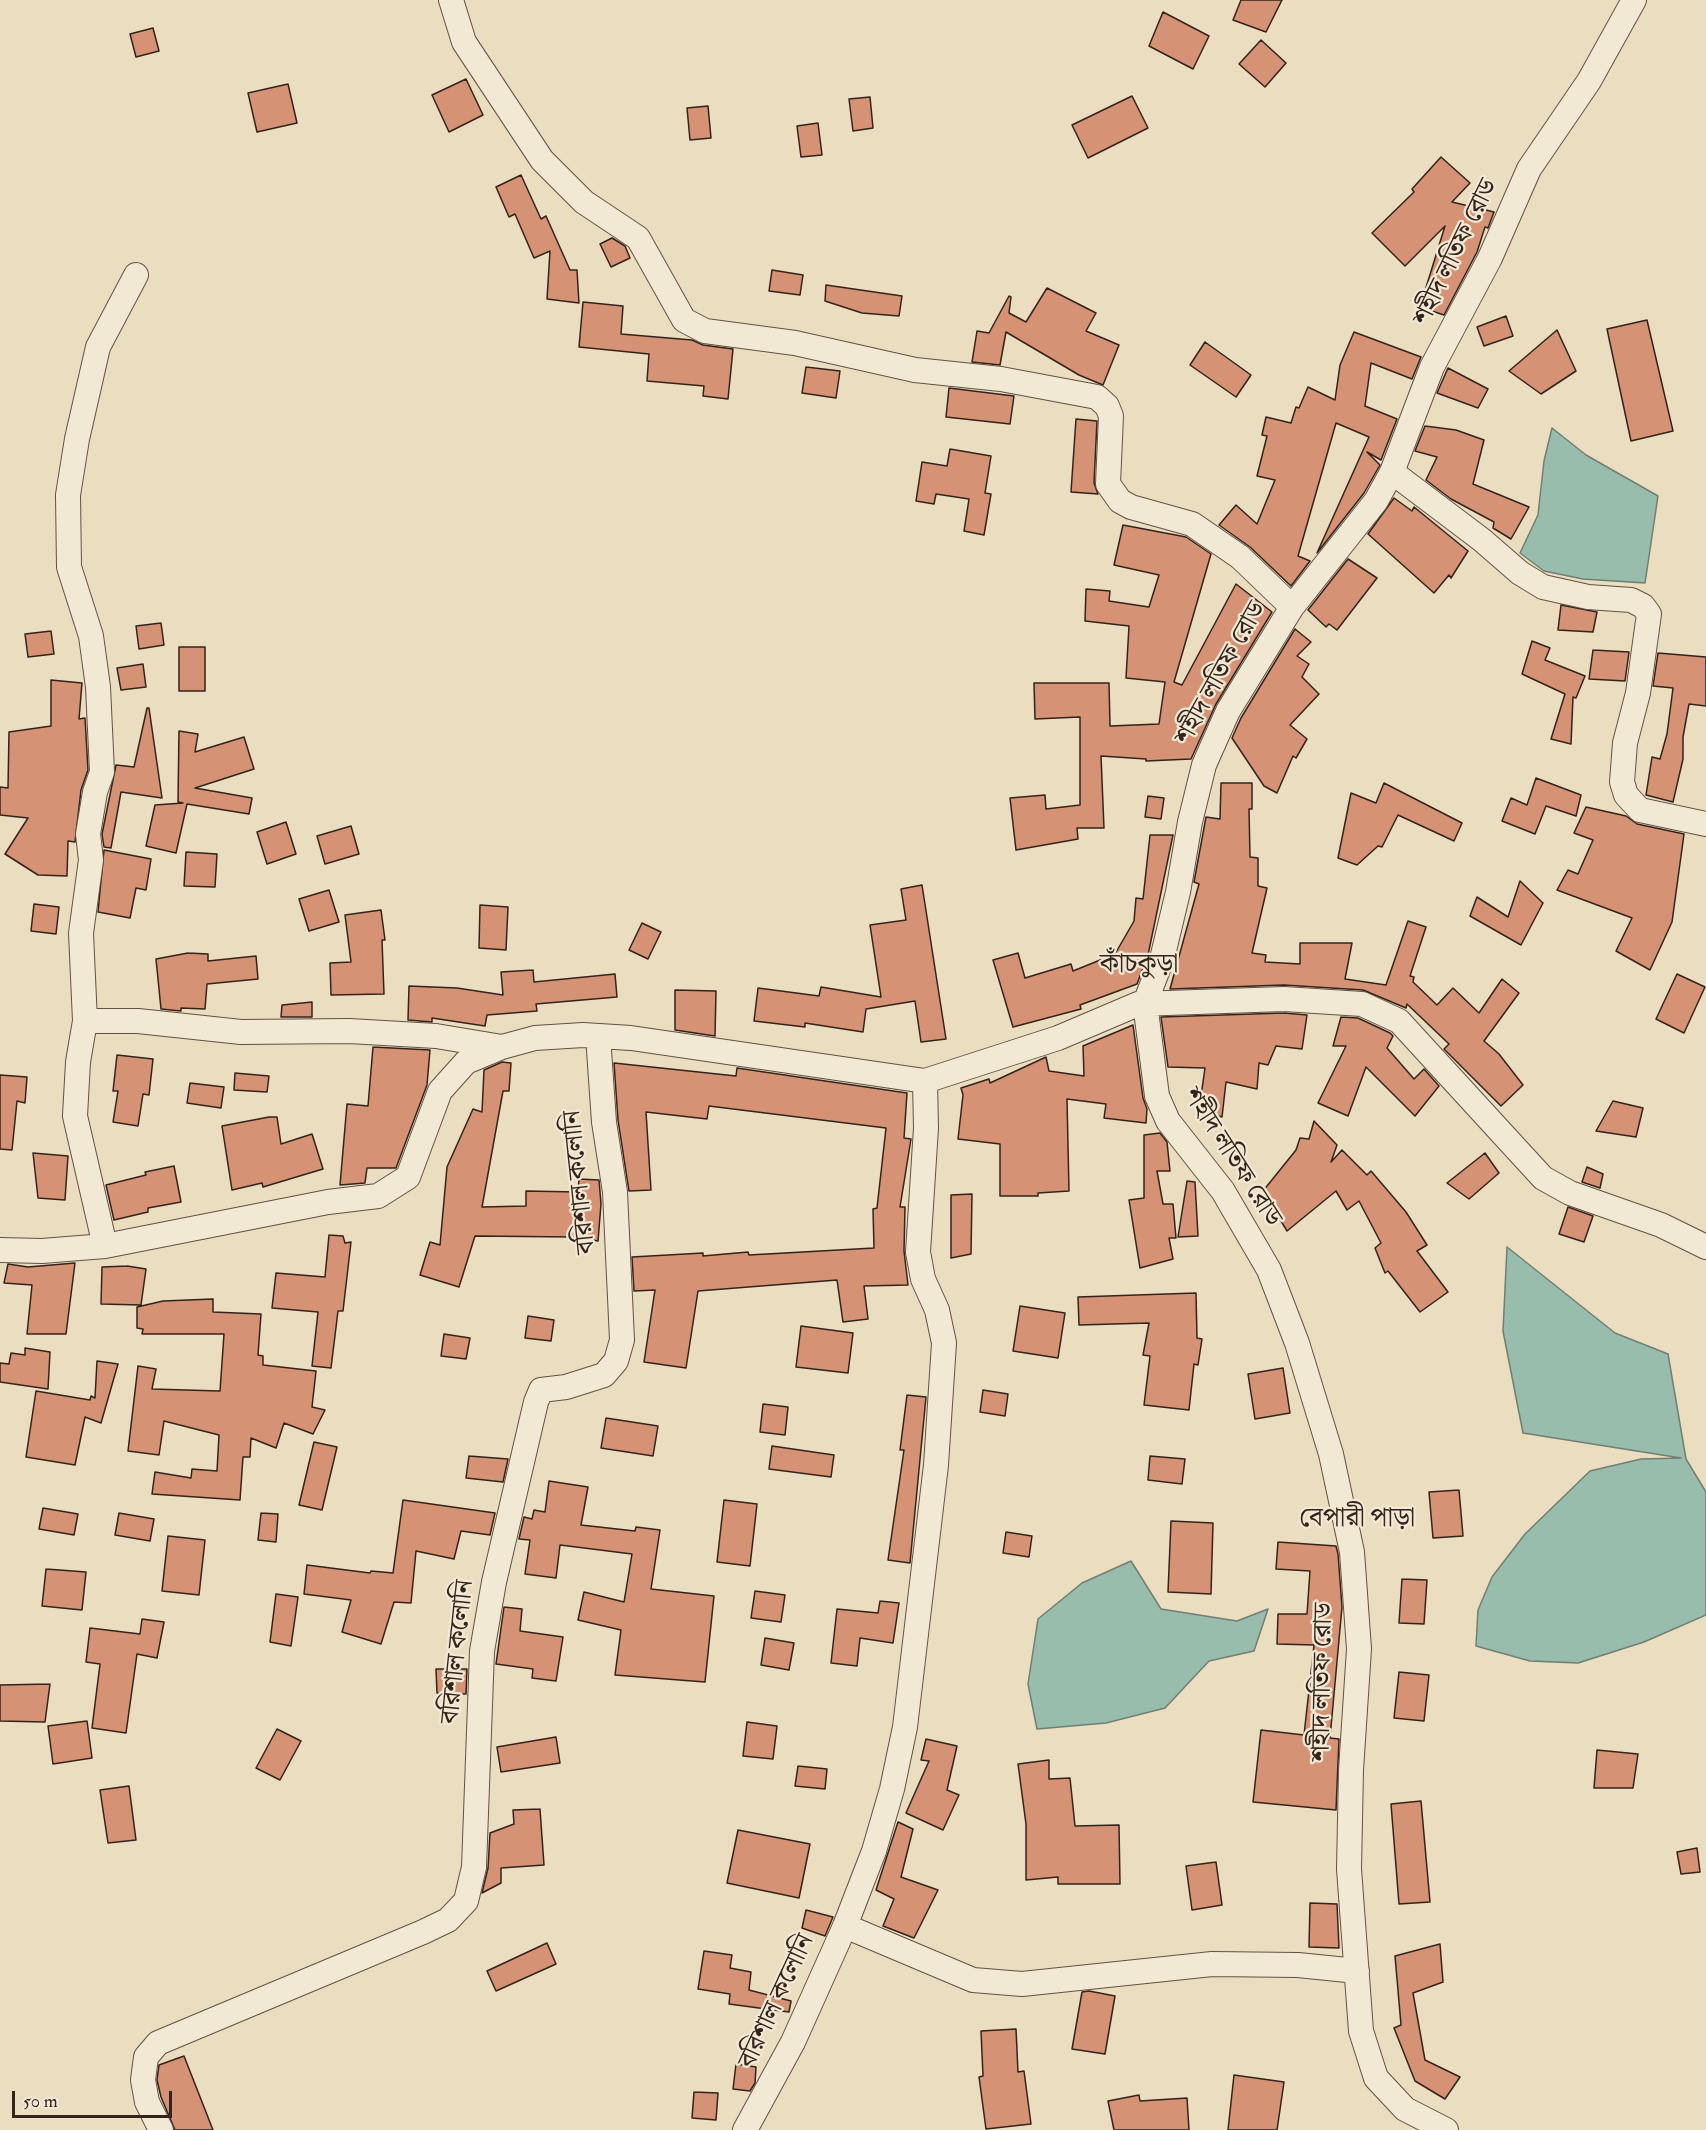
<!DOCTYPE html>
<html>
<head>
<meta charset="utf-8">
<style>
	body { margin:0 }
	#map { position:relative; width:1706px; height:2130px; overflow:hidden; background:#ebddbf; font-family:"IM FELL Double Pica",serif }
	canvas { display:block }
	.scale { position:absolute; left:12px; top:2091px; width:160px; height:27px; box-sizing:border-box; border:3px solid #33231b; border-top:0; padding-left:8px; font-size:18px; line-height:21px; white-space:nowrap; color:#33231b; -webkit-text-stroke:4px #f2e9d5; paint-order:stroke }
</style>
</head>
<body>
<div id="map">
<canvas width="1706" height="2130"></canvas>
<div class="scale">50 m</div>
</div>
<script>
const ctx = document.querySelector('canvas').getContext('2d');
ctx.lineJoin = 'round';
function fill(path, color) {
  ctx.fillStyle = color;
  ctx.fill(path, 'evenodd');
}
function toPath(rows) {
  const path = new Path2D();
  for (const r of rows) {
    path.moveTo(r[0], r[1]);
    for (let i = 2; i < r.length; i += 2) path.lineTo(r[i], r[i + 1]);
  }
  return path;
}
function strokePath(path, color, width, dash) {
  ctx.strokeStyle = color;
  ctx.lineWidth = width;
  ctx.lineCap = dash ? 'butt' : 'round';
  ctx.setLineDash(dash || []);
  ctx.stroke(path);
}
function drawText(font, color, halo, rows, align = 'center') {
  ctx.font = font + ' "IM FELL Double Pica","Noto Serif Bengali",serif';
  ctx.lineWidth = 4.5;
  ctx.setLineDash([]);
  ctx.textBaseline = 'middle';
  ctx.strokeStyle = halo;
  ctx.fillStyle = color;
  for (const [text, x, y, turn = 0] of rows) {
    ctx.save();
    ctx.translate(x, y);
    ctx.rotate((+turn || 0) * Math.PI / 180);
    ctx.textAlign = isNaN(turn) ? turn : align;
    if (halo) ctx.strokeText(text, 0, 0);
    ctx.fillText(text, 0, 0);
    ctx.restore();
  }
}
const water = toPath([
	[1552,428,1586,455,1658,496,1645,583,1583,579,1544,571,1520,553,1538,515,1544,461,1552,428],
	[1507,1247,1615,1333,1668,1354,1686,1459,1706,1492,1706,1615,1644,1642,1578,1663,1530,1661,1476,1646,1478,1610,1492,1577,1525,1534,1590,1471,1641,1459,1681,1458,1523,1433,1503,1331,1507,1247],
	[1131,1561,1161,1609,1237,1621,1268,1609,1254,1651,1209,1661,1165,1708,1106,1723,1037,1729,1028,1684,1038,1619,1082,1583,1131,1561]
]);
const building = toPath([
	[1241,0,1282,0,1266,32,1233,20,1241,0],
	[1163,12,1209,36,1193,69,1149,46,1163,12],
	[153,28,159,51,136,57,130,34,153,28],
	[1261,40,1286,63,1265,87,1239,64,1261,40],
	[466,79,483,115,449,132,432,95,466,79],
	[288,84,297,123,257,132,248,93,288,84],
	[1132,96,1148,128,1088,158,1072,125,1132,96],
	[870,97,873,128,853,131,849,99,870,97],
	[708,106,711,138,690,140,687,108,708,106],
	[818,123,822,155,801,157,797,126,818,123],
	[1441,157,1470,183,1452,202,1494,212,1488,228,1485,227,1477,252,1444,315,1420,307,1445,226,1405,266,1372,233,1414,192,1412,189,1441,157],
	[521,175,541,219,546,216,570,270,577,270,579,303,547,299,550,251,534,258,515,214,509,217,496,187,521,175],
	[612,238,625,246,630,258,611,267,600,244,612,238],
	[772,270,803,275,800,295,769,291,772,270],
	[826,285,902,296,899,316,862,313,825,301,826,285],
	[1047,288,1096,313,1086,331,1119,345,1103,385,1079,375,1006,332,1000,365,972,362,977,331,989,333,1009,296,1011,297,1009,313,1026,322,1047,288],
	[583,302,623,306,621,334,692,340,703,345,733,349,728,399,703,396,704,386,647,381,649,354,579,347,583,302],
	[1506,316,1513,336,1484,346,1477,327,1506,316],
	[1647,320,1673,431,1631,441,1607,329,1647,320],
	[1557,330,1576,371,1541,394,1509,371,1557,330],
	[1354,332,1421,357,1412,379,1371,363,1365,406,1397,419,1381,460,1367,452,1380,465,1364,493,1317,553,1369,437,1336,423,1298,556,1310,561,1291,586,1250,547,1219,525,1236,505,1257,524,1275,480,1257,476,1267,436,1262,435,1266,417,1291,423,1296,407,1299,408,1308,387,1335,400,1340,365,1354,332],
	[1205,342,1251,375,1236,397,1190,365,1205,342],
	[806,367,840,371,836,398,802,393,806,367],
	[1448,368,1488,389,1478,408,1437,393,1448,368],
	[949,388,1014,396,1010,424,946,417,949,388],
	[1076,419,1097,421,1094,483,1098,494,1071,492,1076,419],
	[1425,426,1456,430,1484,440,1473,484,1529,507,1511,539,1493,528,1494,522,1451,499,1426,480,1437,457,1415,451,1425,426],
	[950,449,991,456,985,493,991,494,984,535,964,531,969,499,936,494,934,504,916,501,922,462,947,466,950,449],
	[1394,498,1412,511,1414,507,1468,551,1451,578,1449,575,1434,593,1368,534,1394,498],
	[1123,525,1186,537,1211,554,1174,682,1182,685,1236,584,1272,612,1216,704,1191,759,1146,761,1146,759,1101,756,1104,828,1077,828,1078,839,1016,850,1010,798,1045,795,1046,809,1080,805,1080,717,1035,719,1034,683,1109,683,1110,726,1159,724,1165,682,1126,678,1129,626,1085,621,1086,589,1110,591,1109,601,1149,607,1159,575,1114,565,1123,525],
	[1348,559,1377,578,1337,630,1329,624,1326,627,1308,610,1348,559],
	[1561,605,1597,612,1593,632,1558,630,1561,605],
	[161,623,164,645,139,649,136,626,161,623],
	[1295,629,1311,642,1297,656,1309,664,1302,677,1319,694,1290,725,1307,739,1296,758,1293,756,1277,793,1264,786,1232,738,1241,718,1295,629],
	[51,631,54,654,28,657,25,634,51,631],
	[1532,641,1550,648,1545,660,1585,676,1576,698,1573,697,1571,744,1551,739,1565,694,1522,674,1532,641],
	[179,647,205,647,205,691,179,691,179,647],
	[1593,650,1629,652,1625,681,1589,679,1593,650],
	[1658,653,1706,657,1706,706,1689,704,1683,737,1683,759,1673,802,1646,795,1652,757,1660,759,1667,734,1673,688,1653,686,1658,653],
	[143,664,146,687,121,690,117,668,143,664],
	[51,680,82,683,79,719,85,718,88,770,81,790,75,842,68,841,67,876,38,875,5,854,28,818,0,815,0,787,8,788,9,732,51,726,51,680],
	[147,708,149,708,162,798,121,792,111,848,104,847,102,834,116,765,134,767,147,708],
	[179,731,198,734,195,752,244,737,254,769,195,788,252,798,249,814,187,804,176,853,146,846,155,805,183,803,178,802,179,731],
	[1536,778,1581,795,1576,816,1546,806,1535,834,1502,821,1511,798,1527,805,1536,778],
	[1221,783,1252,783,1252,809,1249,809,1250,857,1258,858,1258,886,1267,888,1252,953,1266,955,1265,962,1300,964,1300,943,1352,943,1345,979,1386,985,1408,921,1426,927,1410,976,1414,977,1413,982,1437,1005,1453,988,1479,1013,1502,979,1519,993,1484,1041,1499,1054,1523,1085,1501,1106,1444,1049,1449,1044,1407,1004,1406,1008,1363,990,1284,985,1170,989,1199,884,1194,882,1206,817,1220,819,1221,783],
	[1384,783,1462,823,1454,841,1398,815,1382,847,1378,846,1357,865,1338,858,1351,793,1376,803,1384,783],
	[1148,796,1164,798,1161,819,1145,817,1148,796],
	[1586,807,1626,816,1637,824,1684,834,1672,922,1650,970,1616,951,1632,918,1557,890,1568,870,1578,874,1593,840,1574,833,1586,807],
	[286,822,296,854,267,864,257,832,286,822],
	[351,826,359,854,325,864,317,836,351,826],
	[1150,835,1173,835,1148,955,1137,984,1080,1005,1081,1009,1013,1027,993,960,1018,953,1025,978,1071,964,1073,971,1115,954,1134,921,1136,898,1143,899,1150,835],
	[104,850,151,859,146,890,136,888,130,918,98,912,104,850],
	[186,852,217,854,215,887,184,886,186,852],
	[1520,881,1543,903,1521,945,1470,916,1477,897,1508,917,1520,881],
	[922,885,946,1039,921,1042,915,1001,866,1009,863,1032,805,1023,805,1027,754,1021,758,988,819,996,821,987,881,997,870,925,906,920,901,889,922,885],
	[329,890,339,922,309,931,299,899,329,890],
	[34,904,59,907,56,934,31,931,34,904],
	[480,905,508,907,506,950,479,948,480,905],
	[381,910,385,940,382,940,384,994,331,995,330,963,351,962,345,915,381,910],
	[642,923,661,932,648,959,629,950,642,923],
	[188,953,208,954,208,961,256,956,258,979,207,984,205,1009,181,1008,181,1011,161,1009,156,959,188,953],
	[533,970,534,982,615,974,617,997,536,1004,537,1011,487,1015,485,1026,432,1018,432,1022,408,1020,409,986,457,988,503,995,501,972,533,970],
	[1677,974,1705,987,1684,1033,1656,1019,1677,974],
	[675,990,716,991,715,1036,675,1030,675,990],
	[312,1002,312,1017,281,1017,282,1005,312,1002],
	[1284,1013,1307,1015,1302,1049,1276,1046,1268,1065,1259,1063,1257,1089,1226,1082,1222,1117,1199,1110,1205,1068,1168,1067,1161,1017,1284,1013],
	[1341,1017,1358,1018,1390,1033,1393,1036,1387,1048,1414,1079,1424,1069,1439,1086,1415,1116,1366,1067,1348,1116,1318,1103,1346,1046,1333,1046,1341,1017],
	[1133,1025,1143,1098,1147,1109,1146,1123,1104,1118,1106,1104,1067,1099,1069,1191,1038,1193,1038,1196,1000,1196,1000,1144,958,1139,963,1095,961,1088,989,1079,990,1083,1046,1057,1049,1071,1084,1076,1083,1046,1133,1025],
	[373,1047,430,1050,427,1085,396,1168,367,1168,365,1183,340,1185,347,1104,368,1106,373,1047],
	[117,1055,153,1059,149,1095,143,1094,138,1126,113,1122,118,1091,113,1091,117,1055],
	[502,1062,511,1063,509,1091,503,1091,482,1207,526,1206,526,1191,578,1192,579,1179,599,1180,601,1204,598,1241,574,1237,475,1236,459,1287,420,1275,430,1242,440,1245,447,1167,473,1109,482,1112,484,1070,502,1062],
	[614,1063,736,1076,737,1068,907,1093,904,1138,911,1139,900,1207,905,1207,904,1251,908,1285,864,1286,868,1319,843,1322,837,1280,698,1291,686,1368,644,1362,655,1290,634,1291,632,1257,703,1253,703,1256,748,1252,749,1255,874,1248,873,1209,877,1208,886,1128,709,1106,707,1119,646,1112,651,1190,629,1191,618,1120,614,1063],
	[235,1073,269,1076,267,1092,234,1090,235,1073],
	[0,1075,27,1077,25,1103,17,1101,12,1150,0,1149,0,1075],
	[190,1083,224,1087,221,1108,187,1103,190,1083],
	[1613,1101,1643,1108,1636,1137,1596,1131,1613,1101],
	[269,1117,277,1117,281,1144,312,1134,323,1169,263,1187,262,1183,232,1190,222,1126,269,1117],
	[1314,1121,1337,1145,1331,1162,1342,1150,1367,1175,1371,1171,1406,1212,1427,1245,1417,1251,1448,1292,1420,1312,1388,1271,1385,1273,1375,1248,1381,1243,1359,1201,1347,1210,1336,1191,1287,1231,1263,1191,1296,1150,1300,1138,1309,1139,1314,1121],
	[1160,1133,1167,1142,1170,1171,1157,1171,1163,1204,1173,1204,1176,1238,1169,1238,1173,1259,1140,1268,1129,1200,1144,1198,1144,1135,1160,1133],
	[33,1153,68,1156,65,1200,38,1198,33,1153],
	[1485,1153,1499,1173,1469,1199,1447,1183,1485,1153],
	[174,1166,181,1202,148,1208,148,1212,114,1220,106,1185,146,1175,145,1172,174,1166],
	[1587,1167,1603,1174,1600,1188,1582,1182,1587,1167],
	[1187,1181,1195,1182,1198,1236,1178,1237,1187,1181],
	[972,1194,971,1254,951,1258,951,1195,972,1194],
	[1568,1207,1593,1216,1584,1242,1559,1234,1568,1207],
	[329,1235,343,1236,345,1243,351,1242,343,1311,338,1311,331,1368,312,1366,318,1312,272,1308,276,1273,325,1277,329,1235],
	[75,1263,66,1334,27,1334,32,1285,4,1283,8,1264,28,1267,75,1263],
	[127,1266,146,1269,141,1305,101,1304,102,1267,127,1266],
	[1196,1293,1197,1338,1202,1339,1198,1365,1194,1364,1189,1410,1144,1405,1150,1356,1143,1355,1149,1323,1079,1325,1078,1297,1196,1293],
	[213,1299,213,1312,261,1314,258,1355,263,1356,263,1365,316,1371,312,1407,325,1410,313,1434,284,1423,276,1448,251,1438,250,1457,243,1457,240,1500,152,1494,155,1472,191,1478,192,1469,217,1471,219,1435,164,1421,159,1455,128,1451,138,1366,156,1369,152,1389,220,1391,224,1334,142,1334,143,1329,137,1328,137,1307,163,1301,213,1299],
	[1020,1306,1065,1313,1058,1358,1013,1351,1020,1306],
	[528,1316,554,1320,551,1341,525,1338,528,1316],
	[801,1326,853,1333,848,1373,796,1367,801,1326],
	[444,1334,470,1338,466,1359,441,1356,444,1334],
	[25,1348,50,1352,48,1389,0,1382,0,1363,9,1364,11,1353,25,1355,25,1348],
	[97,1361,118,1364,101,1423,85,1417,75,1465,26,1457,36,1391,90,1400,91,1396,95,1398,97,1361],
	[1283,1368,1290,1413,1255,1419,1248,1374,1283,1368],
	[983,1390,1008,1394,1005,1416,980,1412,983,1390],
	[907,1395,926,1397,910,1563,888,1560,904,1450,900,1450,907,1395],
	[763,1404,788,1407,785,1435,760,1432,763,1404],
	[606,1418,658,1426,653,1456,601,1448,606,1418],
	[314,1442,337,1447,322,1510,299,1505,314,1442],
	[772,1446,834,1455,831,1477,769,1469,772,1446],
	[469,1456,508,1459,503,1482,466,1478,469,1456],
	[1150,1456,1185,1459,1182,1484,1148,1480,1150,1456],
	[549,1481,588,1487,581,1525,635,1531,636,1527,660,1530,651,1589,714,1596,705,1682,615,1675,621,1630,578,1620,584,1592,624,1602,632,1554,560,1545,556,1578,525,1574,530,1540,519,1539,524,1517,532,1519,534,1510,545,1512,549,1481],
	[1459,1490,1463,1536,1433,1538,1429,1492,1459,1490],
	[403,1500,495,1513,490,1535,461,1531,454,1559,416,1551,411,1603,394,1602,381,1644,342,1632,351,1600,304,1594,307,1565,370,1573,371,1571,393,1573,403,1500],
	[724,1500,757,1504,750,1566,717,1562,724,1500],
	[43,1508,78,1514,74,1535,39,1529,43,1508],
	[119,1513,154,1519,150,1541,115,1535,119,1513],
	[261,1513,278,1514,276,1542,258,1540,261,1513],
	[1171,1521,1213,1523,1211,1594,1168,1592,1171,1521],
	[1006,1532,1032,1536,1029,1557,1003,1553,1006,1532],
	[168,1536,205,1540,199,1595,162,1591,168,1536],
	[1278,1542,1336,1546,1338,1554,1342,1607,1330,1738,1339,1739,1336,1810,1253,1802,1261,1730,1304,1735,1314,1645,1277,1644,1278,1614,1307,1614,1310,1571,1276,1569,1278,1542],
	[46,1569,86,1572,82,1610,42,1606,46,1569],
	[1402,1579,1427,1580,1424,1624,1399,1623,1402,1579],
	[755,1591,785,1595,781,1622,751,1618,755,1591],
	[276,1594,298,1597,291,1646,270,1642,276,1594],
	[880,1601,899,1603,893,1643,860,1638,857,1666,831,1663,837,1609,878,1613,880,1601],
	[504,1607,522,1609,520,1631,563,1637,556,1681,532,1678,533,1669,496,1664,504,1607],
	[142,1619,164,1622,157,1658,137,1654,126,1733,92,1728,100,1664,86,1662,90,1628,140,1634,142,1619],
	[765,1638,794,1643,789,1670,761,1665,765,1638],
	[436,1669,467,1669,466,1694,437,1693,436,1669],
	[1399,1672,1429,1675,1424,1721,1394,1718,1399,1672],
	[50,1684,45,1722,0,1721,0,1685,50,1684],
	[87,1721,92,1758,53,1764,48,1726,87,1721],
	[747,1722,777,1726,773,1759,743,1756,747,1722],
	[277,1729,301,1741,280,1780,256,1768,277,1729],
	[556,1737,560,1763,501,1772,497,1747,556,1737],
	[926,1739,957,1746,947,1790,959,1795,943,1830,906,1813,929,1761,921,1760,926,1739],
	[1597,1750,1638,1754,1633,1788,1594,1788,1597,1750],
	[1049,1760,1049,1779,1070,1778,1075,1826,1119,1825,1120,1884,1058,1884,1058,1877,1026,1880,1026,1824,1018,1764,1049,1760],
	[798,1766,827,1769,825,1789,795,1786,798,1766],
	[129,1786,136,1840,108,1843,100,1790,129,1786],
	[1421,1801,1430,1902,1399,1904,1391,1804,1421,1801],
	[540,1809,544,1865,501,1868,501,1883,482,1893,488,1868,490,1833,514,1824,513,1810,540,1809],
	[898,1822,913,1829,901,1877,938,1890,914,1938,883,1926,894,1899,876,1890,898,1822],
	[738,1830,810,1844,799,1898,727,1883,738,1830],
	[1697,1848,1700,1872,1681,1874,1677,1852,1697,1848],
	[1216,1862,1222,1905,1192,1910,1186,1866,1216,1862],
	[1310,1903,1337,1904,1339,1948,1309,1947,1310,1903],
	[806,1910,833,1917,825,1936,802,1928,806,1910],
	[547,1943,556,1964,496,1991,487,1971,547,1943],
	[1440,1944,1443,1982,1413,1993,1425,2060,1460,2077,1445,2099,1415,2081,1394,2028,1401,2025,1395,1956,1440,1944],
	[704,1951,732,1955,730,1968,751,1972,749,1990,791,2001,789,2012,729,2004,730,1994,698,1989,704,1951],
	[1089,1991,1115,1996,1105,2054,1072,2049,1082,1992,1089,1991],
	[1016,2029,1018,2072,1024,2071,1031,2124,986,2129,979,2077,983,2076,981,2031,1016,2029],
	[184,2056,213,2130,175,2130,161,2097,157,2080,159,2065,184,2056],
	[736,2064,756,2067,755,2083,750,2091,733,2089,736,2064],
	[1234,2075,1284,2082,1277,2130,1228,2130,1234,2075],
	[694,2092,718,2093,716,2120,692,2118,694,2092],
	[1139,2095,1140,2101,1187,2098,1189,2130,1114,2130,1108,2101,1139,2095]
]);
const minor = toPath([
	[451,0,464,42,542,160,584,202,638,238,684,320,705,331,795,343,915,370,1001,379,1097,397,1107,406,1111,416,1108,484,1120,501,1131,507,1192,524,1240,557,1292,607],
	[136,275,98,347,77,439,68,495,69,567,91,636,98,687,102,772,95,792,88,834,91,860,81,933,85,1021,78,1062,75,1116,105,1246,328,1202,378,1196,408,1177,440,1091,466,1062,502,1047,535,1038,583,1035,631,1038,925,1081,1058,1038,1138,1004,1284,999,1362,1004,1399,1021,1543,1178,1570,1193,1661,1225,1706,1247],
	[1392,472,1482,540,1520,573,1543,587,1588,597,1631,600,1643,606,1649,614,1638,693,1625,743,1622,782,1626,795,1640,810,1706,824],
	[85,1021,138,1021,241,1032,349,1031,436,1036,502,1047],
	[0,1250,42,1251,105,1246],
	[845,1926,973,1980,1022,1984,1212,1964,1298,1965,1357,1971],
	[161,2130,147,2102,143,2080,146,2057,158,2043,423,1932,448,1920,466,1901,474,1867,482,1651,494,1582,536,1402,541,1390,566,1387,604,1375,616,1361,622,1340,615,1192,604,1122,598,1036],
	[745,2130,793,2042,845,1926,874,1851,892,1789,905,1727,936,1465,944,1343,937,1310,923,1279,918,1252,926,1128,925,1081],
	[1446,2130,1405,2109,1376,2078,1361,2031,1349,1869,1351,1770,1359,1649,1352,1552,1331,1454,1297,1343,1269,1270,1223,1191,1168,1121,1157,1096,1145,1003,1162,959,1178,892,1190,822,1204,765,1228,711,1292,607,1376,501,1392,472,1432,367,1490,258,1529,169,1589,81,1634,0]
]);
const streetNames = [
	["শহীদ লতিফ রোড",1457,253,-64],
	["শহীদ লতিফ রোড",1222,674,-61],
	["শহীদ লতিফ রোড",1231,1158,57],
	["বরিশাল কলোনি",581,1182,-96],
	["বরিশাল কলোনি",459,1652,-84],
	["শহীদ লতিফ রোড",1324,1682,-89],
	["বরিশাল কলোনি",778,2002,-65]
];
const neighbourhoodNames = [
	["কাঁচকুড়া",1139,966],
	["বেপারী পাড়া",1357,1520]
];
fill(water, '#99bdac');
strokePath(water, '#707f72', 1.5);
fill(building, '#d69275');
strokePath(building, '#33231b', 1.5);
strokePath(minor, '#615244', 26);
strokePath(minor, '#f2e9d5', 24);
drawText('26px', '#33231b', '#f2e9d5', streetNames);
drawText('27px', '#33231b', '#f2e9d5', neighbourhoodNames);
</script>
</body>
</html>
